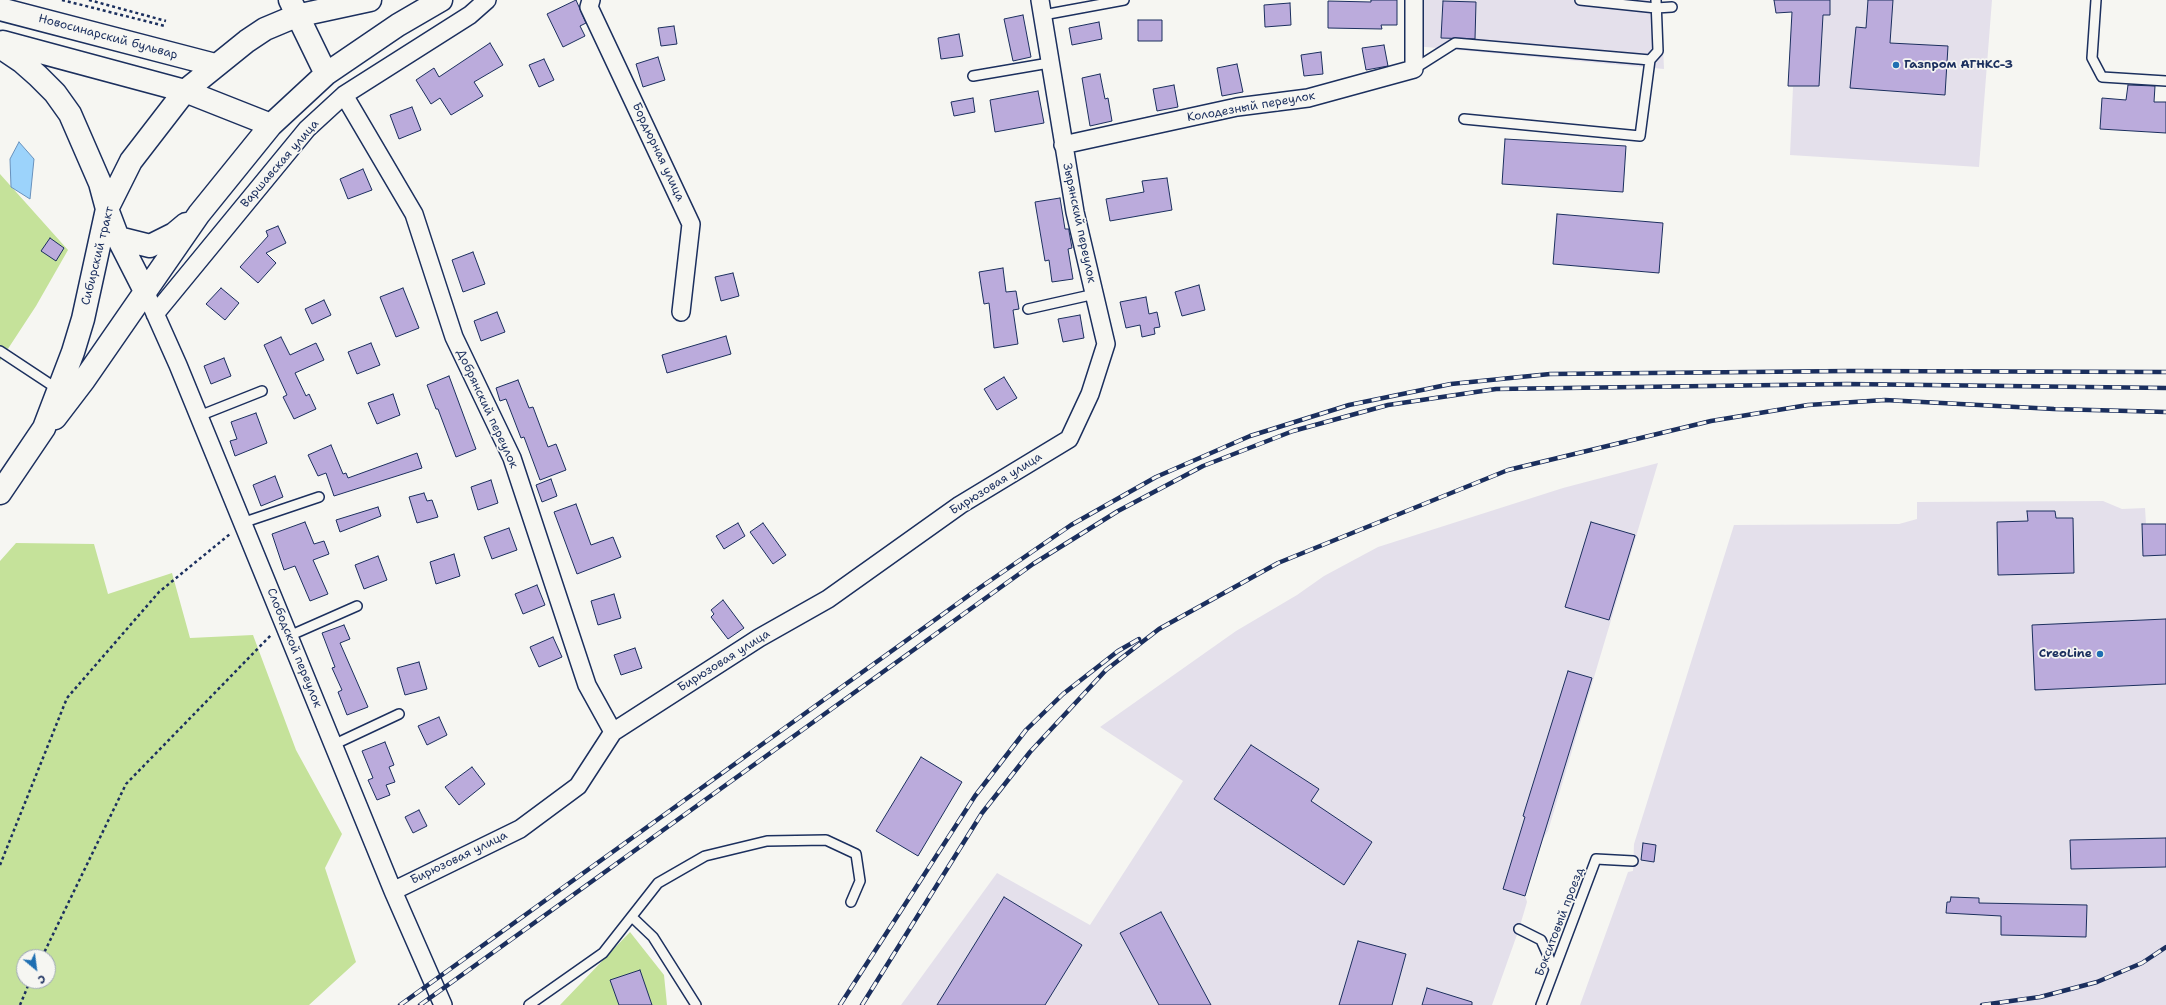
<!DOCTYPE html>
<html>
<head>
<meta charset="utf-8">
<style>
	body { margin:0 }
	#map { position:relative; width:2166px; height:1005px; overflow:hidden; background:#f6f6f2; font-family:"Shantell Sans",sans-serif }
	canvas { display:block }
	.north { position:absolute; left:16px; top:949px; width:40px; height:40px; box-sizing:border-box; background:#f6f6f2; border:1px solid #9ea6b7; border-radius:50%; rotate:151deg; font-size:11px; font-weight:700; line-height:16px; text-align:center; color:#1b2f5e }
	.north::after { content:''; display:block; margin:auto; width:14px; height:18px; background:#1f6fb2; clip-path:polygon(50% 0,100% 100%,50% 72%,0 100%) }
</style>
</head>
<body>
<div id="map">
<canvas width="2166" height="1005"></canvas>
<div class="north">С</div>
</div>
<script>
const ctx = document.querySelector('canvas').getContext('2d');
ctx.lineJoin = 'round';
function fill(path, color) {
  ctx.fillStyle = color;
  ctx.fill(path, 'evenodd');
}
function toPath(rows) {
  const path = new Path2D();
  for (const r of rows) {
    path.moveTo(r[0], r[1]);
    for (let i = 2; i < r.length; i += 2) path.lineTo(r[i], r[i + 1]);
  }
  return path;
}
function strokePath(path, color, width, dash) {
  ctx.strokeStyle = color;
  ctx.lineWidth = width;
  ctx.lineCap = dash ? 'butt' : 'round';
  ctx.setLineDash(dash || []);
  ctx.stroke(path);
}
function drawText(font, color, halo, rows, align = 'center') {
  ctx.font = font + ' "Shantell Sans",sans-serif';
  ctx.lineWidth = 3.5;
  ctx.setLineDash([]);
  ctx.textBaseline = 'middle';
  ctx.strokeStyle = halo;
  ctx.fillStyle = color;
  for (const [text, x, y, turn = 0] of rows) {
    ctx.save();
    ctx.translate(x, y);
    ctx.rotate((+turn || 0) * Math.PI / 180);
    ctx.textAlign = isNaN(turn) ? turn : align;
    if (halo) ctx.strokeText(text, 0, 0);
    ctx.fillText(text, 0, 0);
    ctx.restore();
  }
}
const built = toPath([
	[1420,0,1661,0,1664,69,1415,46],
	[1774,0,1992,0,1979,167,1790,155,1793,87,1788,86,1792,12,1776,13],
	[1658,463,1548,831,1543,839,1525,895,1527,902,1519,929,1492,1005,901,1005,997,873,1090,925,1183,781,1100,727,1236,631,1297,595,1324,576,1378,547,1563,488],
	[2103,501,2122,509,2145,508,2146,524,2166,524,2166,1005,1580,1005,1628,872,1633,871,1634,844,1734,525,1899,524,1917,519,1917,502]
]);
const green = toPath([
	[0,174,68,250,36,306,0,361],
	[16,543,94,544,108,594,172,573,190,638,253,635,296,750,342,834,325,868,356,962,309,1005,0,1005,0,561],
	[24,957,48,957,48,981,24,981],
	[630,932,664,975,667,1005,560,1005]
]);
const water = toPath([
	[19,142,34,159,30,199,11,187,10,159,19,142]
]);
const building = toPath([
	[576,0,586,23,580,26,585,36,563,47,547,14,576,0],
	[1371,0,1397,0,1397,25,1381,25,1382,29,1328,28,1328,1,1371,2,1371,0],
	[1774,0,1830,0,1830,15,1823,15,1819,86,1788,86,1792,12,1776,13,1774,0],
	[1868,0,1893,0,1890,43,1948,46,1945,95,1850,88,1856,27,1866,28,1868,0],
	[1443,1,1476,2,1475,39,1441,38,1443,1],
	[1290,3,1291,25,1265,27,1264,5,1290,3],
	[1023,15,1031,57,1013,61,1004,19,1023,15],
	[1138,20,1162,20,1162,41,1138,41,1138,20],
	[1099,22,1102,39,1072,45,1069,28,1099,22],
	[674,26,677,44,661,46,658,28,674,26],
	[959,34,963,56,941,59,938,38,959,34],
	[490,43,503,65,474,82,483,96,451,115,440,98,431,104,416,80,434,68,439,77,490,43],
	[1384,45,1388,66,1366,70,1362,48,1384,45],
	[1321,52,1323,74,1304,76,1301,55,1321,52],
	[658,57,665,80,643,87,636,64,658,57],
	[544,59,554,80,539,87,529,65,544,59],
	[1237,64,1243,92,1222,96,1217,68,1237,64],
	[1100,74,1105,99,1108,98,1112,121,1090,126,1082,78,1100,74],
	[1174,85,1178,107,1157,111,1153,89,1174,85],
	[2128,85,2155,86,2154,102,2166,102,2166,133,2100,129,2102,98,2126,100,2128,85],
	[1038,91,1044,123,995,132,990,100,1038,91],
	[973,98,975,112,954,116,951,102,973,98],
	[412,107,421,130,399,139,390,115,412,107],
	[1505,139,1626,146,1623,192,1502,184,1505,139],
	[363,169,372,190,348,199,340,179,363,169],
	[1167,178,1172,210,1110,221,1106,199,1144,192,1142,181,1167,178],
	[1060,198,1065,229,1069,229,1069,231,1072,248,1068,249,1073,279,1052,282,1049,260,1045,261,1035,202,1060,198],
	[1557,214,1663,223,1659,273,1553,264,1557,214],
	[278,226,286,243,266,253,276,263,258,283,240,267,268,236,266,231,278,226],
	[50,238,64,248,56,261,41,251,50,238],
	[473,252,485,284,463,292,452,260,473,252],
	[1003,268,1006,292,1016,291,1019,309,1013,310,1018,344,994,348,989,303,984,304,979,272,1003,268],
	[733,273,739,296,721,301,715,277,733,273],
	[1199,285,1205,310,1182,316,1175,292,1199,285],
	[221,288,239,303,225,320,206,304,221,288],
	[403,288,419,328,396,337,380,297,403,288],
	[1146,297,1149,314,1157,312,1160,327,1154,328,1155,334,1142,337,1140,325,1126,328,1120,302,1146,297],
	[324,300,331,315,312,324,305,309,324,300],
	[497,312,505,332,481,341,474,321,497,312],
	[1080,315,1084,338,1063,342,1058,319,1080,315],
	[726,336,731,354,667,373,662,355,726,336],
	[281,337,290,355,316,343,324,360,295,373,306,396,309,394,316,409,294,419,283,397,287,395,264,345,281,337],
	[371,343,380,365,357,374,348,352,371,343],
	[224,358,231,376,211,384,204,366,224,358],
	[449,376,476,449,456,457,438,409,436,409,427,385,449,376],
	[1004,377,1017,398,997,410,984,389,1004,377],
	[518,380,529,408,533,407,548,447,556,444,566,470,540,480,524,437,521,438,506,399,500,401,496,388,518,380],
	[393,394,400,415,377,424,368,403,393,394],
	[256,413,267,443,235,456,230,441,237,439,231,422,256,413],
	[331,445,343,474,346,473,348,478,417,453,422,468,334,496,326,473,318,476,308,455,331,445],
	[275,476,283,497,261,506,253,485,275,476],
	[551,479,557,496,542,502,536,485,551,479],
	[491,480,498,503,478,510,471,487,491,480],
	[424,493,427,501,432,500,438,517,417,523,409,497,424,493],
	[576,504,591,545,613,537,621,557,577,574,554,512,576,504],
	[378,507,381,516,340,532,336,520,378,507],
	[2027,511,2055,511,2056,518,2073,518,2074,573,1998,575,1997,522,2028,521,2027,511],
	[305,522,314,544,324,541,329,554,313,560,328,594,310,601,295,566,284,570,272,534,305,522],
	[1591,522,1635,535,1609,620,1565,607,1591,522],
	[738,523,745,536,724,549,716,536,738,523],
	[763,523,786,555,773,564,750,532,763,523],
	[2142,524,2166,524,2166,555,2143,556,2142,524],
	[509,528,517,550,492,559,484,537,509,528],
	[454,554,460,576,436,584,430,562,454,554],
	[378,556,387,580,364,589,355,565,378,556],
	[537,585,545,605,523,614,515,594,537,585],
	[614,594,621,618,598,625,591,601,614,594],
	[723,600,744,628,728,639,711,617,714,614,711,610,723,600],
	[2166,619,2166,684,2035,690,2032,625,2166,619],
	[344,625,350,639,340,643,368,707,347,715,338,692,342,690,332,668,335,667,322,633,344,625],
	[553,637,562,657,539,667,530,647,553,637],
	[635,648,642,668,621,675,614,655,635,648],
	[419,662,427,689,405,695,397,668,419,662],
	[1568,671,1592,678,1525,896,1503,889,1525,817,1523,816,1568,671],
	[439,717,447,735,427,745,418,726,439,717],
	[385,742,394,765,389,767,395,782,386,785,390,795,377,800,368,780,373,778,362,751,385,742],
	[1251,745,1319,789,1311,801,1372,842,1344,885,1214,799,1251,745],
	[921,757,962,782,918,856,876,831,921,757],
	[472,767,485,784,459,805,445,787,472,767],
	[419,810,427,826,413,833,405,817,419,810],
	[2166,838,2166,867,2071,869,2070,840,2166,838],
	[1643,843,1656,845,1654,862,1641,860,1643,843],
	[1004,897,1082,945,1045,1005,937,1005,1004,897],
	[1951,897,1979,898,1979,903,2087,905,2086,937,2001,935,2001,916,1946,913,1947,902,1950,902,1951,897],
	[1161,912,1211,1005,1159,1005,1120,933,1161,912],
	[1358,941,1406,954,1392,1005,1339,1005,1358,941],
	[640,970,652,1005,619,1005,610,980,640,970],
	[1427,988,1472,1002,1472,1005,1422,1005,1427,988]
]);
const path = toPath([
	[62,0,165,26],
	[89,0,166,21],
	[0,865,67,698,159,592,230,534],
	[42,957,126,784,272,634],
	[20,1005,30,981]
]);
const lane = toPath([
	[1580,0,1656,8,1672,7],
	[2096,0,2092,58,2102,77,2166,81],
	[1043,15,1124,0],
	[1414,69,1455,43,1650,60],
	[973,76,1049,63],
	[1464,119,1640,136,1650,60,1658,51,1656,0],
	[1028,309,1095,294],
	[0,351,59,390],
	[199,416,262,391],
	[242,523,319,497],
	[289,636,357,606],
	[333,745,399,714],
	[632,917,653,937,696,1005],
	[1519,929,1541,940,1554,969],
	[529,1005,603,953,658,883,705,856,767,841,826,840,856,854,860,881,851,902],
	[1541,1005,1596,859,1633,861]
]);
const street = toPath([
	[591,0,589,7,691,224,681,312],
	[344,95,414,214,454,337,512,458,587,685,613,732],
	[1063,145,1237,107,1308,98,1414,69,1414,0],
	[145,291,178,365,393,891,443,1005],
	[155,314,307,129,344,95,470,15,487,0],
	[393,891,520,829,578,786,613,732,759,638,828,599,960,505,1069,439,1090,394,1106,344,1075,212,1040,0]
]);
const secondary = toPath([
	[290,0,326,74],
	[0,9,215,65],
	[3,42,185,91,271,125],
	[0,47,21,61,38,76,55,93,70,114,100,183,107,209,118,238,145,291],
	[118,238,150,246,174,234,186,224],
	[55,418,84,380,199,214,271,125,326,74,398,25,441,0],
	[0,493,44,428,73,352,83,319,107,209,131,161,185,91,247,41,265,29,296,16,370,0]
]);
const rail = toPath([
	[400,1005,975,591,1071,525,1156,477,1250,436,1349,405,1451,384,1550,374,1849,371,2166,372],
	[420,1005,1033,564,1118,511,1203,466,1293,431,1388,405,1496,389,1847,384,2166,388],
	[840,1005,975,796,1026,730,1063,694,1118,651,1139,639],
	[862,1005,982,813,1030,752,1106,670,1159,629,1278,563,1508,470,1711,421,1808,405,1885,400,2054,409,2166,412],
	[1982,1005,2040,997,2097,982,2142,963,2166,947]
]);
const markers = [
	[1896,65,4,"#1f6fb2"],
	[2100,654,4,"#1f6fb2"]
];
const streetNames = [
	["Новосинарский бульвар",108,37,15],
	["Колодезный переулок",1251,107,-10],
	["Бордюрная улица",658,152,65],
	["Варшавская улица",280,164,-49],
	["Зырянский переулок",1079,223,78],
	["Сибирский тракт",98,256,-76],
	["Добрянский переулок",487,409,65],
	["Бирюзовая улица",996,484,-32],
	["Слободской переулок",294,648,68],
	["Бирюзовая улица",724,661,-32],
	["Бирюзовая улица",459,858,-26],
	["Бокситовый проезд",1560,922,-69]
];
const poiNames = [
	["Газпром АГНКС-3",1904,65],
	["CreoLine",2092,654,"right"]
];
fill(built, '#e4e0eb');
fill(green, '#c5e29a');
fill(water, '#9cd3fb');
strokePath(water, '#6891bc', 1);
fill(building, '#bbabdc');
strokePath(building, '#1b2f5e', 1);
strokePath(lane, '#1b2f5e', 12);
strokePath(street, '#1b2f5e', 20);
strokePath(secondary, '#1b2f5e', 25);
strokePath(path, '#1b2f5e', 2.5, [3, 3]);
strokePath(lane, '#f6f6f2', 9);
strokePath(street, '#f6f6f2', 17);
strokePath(secondary, '#f6f6f2', 22);
strokePath(rail, '#1b2f5e', 4.5);
strokePath(rail, '#f6f6f2', 3, [9]);
for (const [x, y, r, color] of markers) {
  const dot = new Path2D();
  dot.arc(x, y, r, 0, 2 * Math.PI);
  ctx.fillStyle = color;
  ctx.fill(dot);
  strokePath(dot, '#f6f6f2', 1.5);
}
drawText('12px', '#1b2f5e', '#f6f6f2', streetNames);
drawText('bold 12px', '#1b2f5e', '#f6f6f2', poiNames, 'left');
</script>
</body>
</html>
